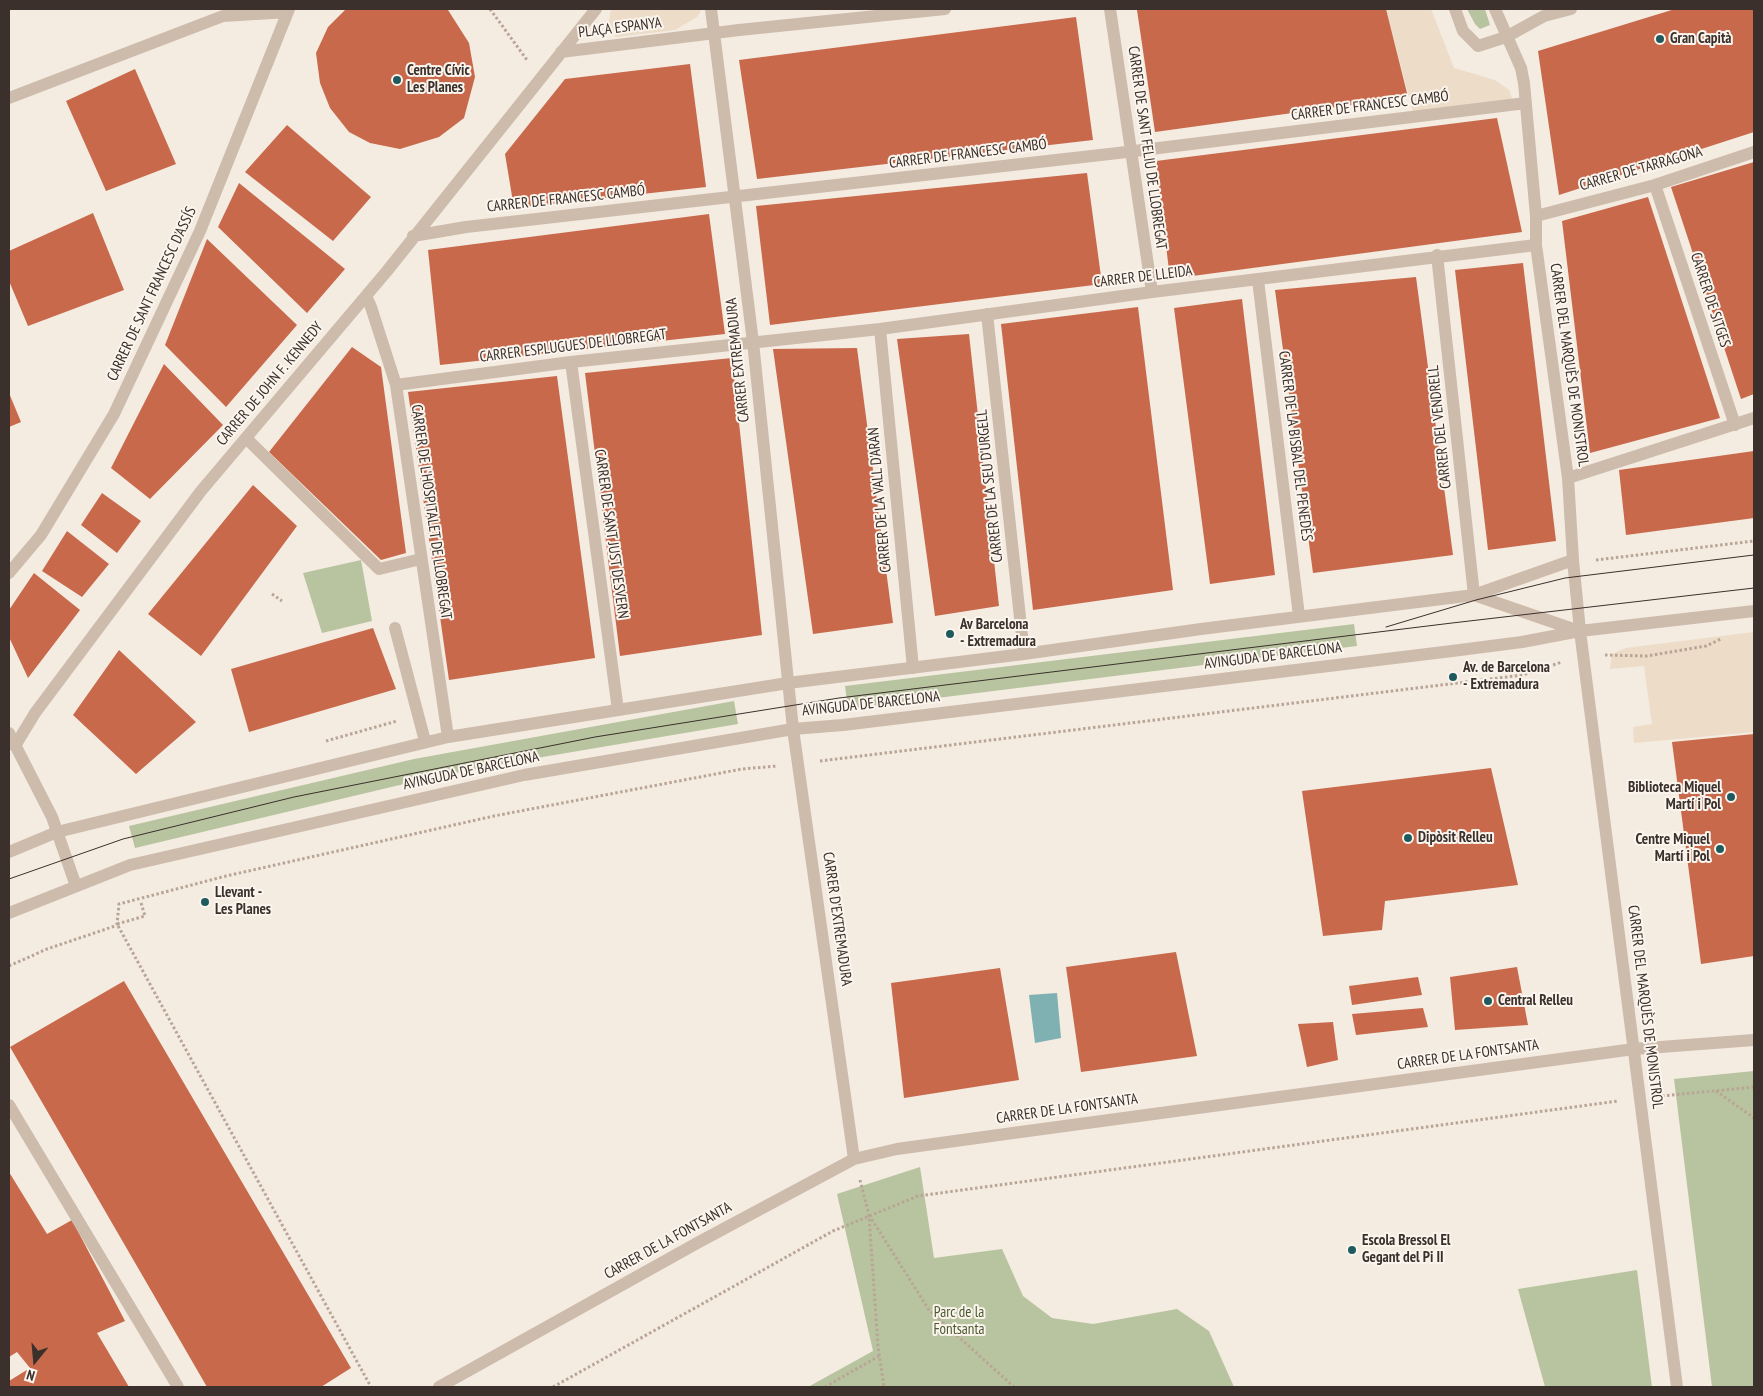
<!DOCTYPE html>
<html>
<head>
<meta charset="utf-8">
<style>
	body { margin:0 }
	#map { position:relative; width:1763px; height:1396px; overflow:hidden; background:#f4ebe1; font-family:"PT Sans Narrow",sans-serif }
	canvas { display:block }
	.frame { position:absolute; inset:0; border:10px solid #3b302b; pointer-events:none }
	.north { position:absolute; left:10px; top:1336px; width:50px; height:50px; -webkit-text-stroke:4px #fbf5ee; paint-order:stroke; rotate:197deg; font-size:14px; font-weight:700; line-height:20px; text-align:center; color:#3b302b }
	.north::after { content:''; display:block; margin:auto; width:18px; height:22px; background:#3b302b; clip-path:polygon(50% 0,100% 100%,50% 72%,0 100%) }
</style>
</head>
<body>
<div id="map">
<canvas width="1763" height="1396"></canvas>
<div class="frame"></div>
<div class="north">N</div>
</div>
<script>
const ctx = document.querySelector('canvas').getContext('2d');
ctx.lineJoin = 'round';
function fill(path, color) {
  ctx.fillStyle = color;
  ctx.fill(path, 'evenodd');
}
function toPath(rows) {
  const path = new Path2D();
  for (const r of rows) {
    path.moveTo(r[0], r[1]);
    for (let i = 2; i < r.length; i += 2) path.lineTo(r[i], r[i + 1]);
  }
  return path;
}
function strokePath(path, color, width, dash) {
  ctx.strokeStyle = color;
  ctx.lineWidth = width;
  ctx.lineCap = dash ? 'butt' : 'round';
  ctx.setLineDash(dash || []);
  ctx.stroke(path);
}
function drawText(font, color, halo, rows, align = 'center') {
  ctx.font = font + ' "PT Sans Narrow",sans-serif';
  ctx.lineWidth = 4;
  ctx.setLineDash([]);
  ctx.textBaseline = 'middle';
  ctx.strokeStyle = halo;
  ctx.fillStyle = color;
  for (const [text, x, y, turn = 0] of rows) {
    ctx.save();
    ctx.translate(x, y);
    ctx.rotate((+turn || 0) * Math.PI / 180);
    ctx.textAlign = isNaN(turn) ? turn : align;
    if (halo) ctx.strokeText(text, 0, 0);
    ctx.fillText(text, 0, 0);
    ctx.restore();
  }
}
const green = toPath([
	[1467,9,1485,9,1490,25,1480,29,1475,24],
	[361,560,372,621,322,633,303,573],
	[1354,624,1357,646,848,709,845,686],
	[734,701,738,724,513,762,425,779,135,848,129,826,414,759],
	[1754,1071,1754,1387,1712,1387,1674,1079],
	[920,1167,934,1258,1002,1249,1023,1296,1052,1318,1093,1324,1177,1309,1209,1331,1234,1387,808,1387,873,1351,837,1194],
	[1637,1270,1652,1387,1545,1387,1518,1289]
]);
const plaza = toPath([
	[611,9,702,9,697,17,675,30,616,37,608,27],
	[1386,9,1431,9,1454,68,1495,80,1509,90,1514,104,1414,116],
	[1754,632,1754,732,1634,743,1633,727,1652,724,1644,666,1610,669,1612,654,1626,648]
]);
const water = toPath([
	[1057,993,1061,1038,1035,1043,1029,995]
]);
const building = toPath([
	[346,9,448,10,469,43,475,77,464,118,439,137,400,149,370,143,349,132,330,108,320,83,316,53,328,27],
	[1386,9,1408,97,1155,132,1137,10],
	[1675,9,1754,9,1754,132,1559,195,1538,51],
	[1076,17,1093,140,757,179,739,60],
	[690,64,706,187,514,208,505,154,565,79],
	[135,69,176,164,106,191,66,101],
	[1497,118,1522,232,1170,279,1156,161],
	[287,125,371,197,333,241,245,172],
	[1754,162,1754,394,1741,399,1671,187],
	[1087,173,1102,284,770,325,756,206],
	[239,183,345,269,307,313,218,227],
	[1648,197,1720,418,1590,453,1562,221],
	[93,213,124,290,28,326,9,281,9,251],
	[709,214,725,334,440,365,428,250],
	[207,239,297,325,226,407,165,345],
	[1523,263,1556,541,1488,550,1455,270],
	[1416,277,1453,555,1313,573,1275,290],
	[1242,299,1275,575,1210,584,1174,308],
	[1138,307,1173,590,1033,610,1001,324],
	[969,334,999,606,935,616,897,339],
	[352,347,381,367,406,553,381,560,269,452],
	[857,348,893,623,813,634,773,349],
	[732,358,762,635,620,656,585,373],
	[164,364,223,425,150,499,111,468],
	[557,376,595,658,449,680,408,392],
	[9,393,21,422,9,427],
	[1754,451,1754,518,1626,535,1619,470],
	[253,485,297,526,201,656,148,614],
	[102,493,141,521,117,553,81,525],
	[67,531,109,564,82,597,42,571],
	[34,573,80,610,28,678,9,637,9,610],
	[373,628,396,689,249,732,231,669],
	[119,650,196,722,136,774,73,715],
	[1754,734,1754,956,1701,964,1672,742],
	[1491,768,1518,885,1385,901,1382,930,1323,936,1302,791],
	[1176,952,1197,1056,1081,1072,1066,967],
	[1517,967,1528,1025,1455,1030,1450,977],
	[1000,968,1019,1080,904,1098,891,983],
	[1418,977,1422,995,1352,1005,1349,986],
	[124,981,351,1368,321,1387,207,1387,10,1047],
	[1423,1008,1428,1027,1356,1035,1352,1014],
	[1333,1022,1338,1060,1307,1067,1298,1024],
	[9,1172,47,1234,72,1220,125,1321,97,1333,129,1387,9,1387,9,1381,30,1368,17,1352,9,1357]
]);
const path = toPath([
	[490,9,527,60],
	[1596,560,1754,541],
	[272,594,282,601],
	[1605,655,1647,656,1706,646,1721,639],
	[326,741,397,721],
	[820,761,1523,675,1562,662],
	[141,903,145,916,117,924,371,1387],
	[9,966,47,949,115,926,117,924,119,904,226,876,494,816,742,769,777,766],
	[1716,1091,1754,1118],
	[1662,1096,1754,1087],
	[860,1180,869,1215,878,1347,884,1387],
	[869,1215,929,1310,1014,1387],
	[553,1387,833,1231,918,1196,1618,1101],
	[825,1387,879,1356]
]);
const lane = toPath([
	[395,628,425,741],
	[9,1105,178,1387]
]);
const street = toPath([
	[711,9,753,342,793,729,854,1159],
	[1110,9,1152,292],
	[1455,9,1463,31,1478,46,1506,37,1544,16,1571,9],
	[1495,9,1521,68,1524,83,1536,216,1536,245,1568,478,1573,560,1580,631,1677,1387],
	[561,52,739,30,945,9],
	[9,98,223,16,288,12],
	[1655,185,1735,425],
	[1536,216,1655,185,1754,152],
	[413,236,466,227,1118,153,1526,103],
	[1437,255,1474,595],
	[1258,280,1299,616],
	[366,296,371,307,396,385,448,737],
	[987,314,1024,654],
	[880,329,913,668],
	[571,362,618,710],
	[396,385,571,362,880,329,1152,292,1536,245],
	[246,438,379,569,421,559],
	[1568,478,1754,418],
	[9,573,41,535,114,414,200,231,289,9],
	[1474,595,1579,631],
	[9,733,52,817,76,886],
	[15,746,35,713,201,491,387,271,596,9],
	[9,852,57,832,448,737,788,683,1024,654,1201,629,1474,595,1573,560],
	[9,913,130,865,524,775,793,729,843,725,1452,651,1522,642,1580,631,1754,611],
	[439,1387,699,1242,854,1159,897,1149,1013,1133,1634,1049,1754,1040]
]);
const tram = toPath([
	[1386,627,1476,600,1565,578,1754,555],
	[9,879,123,839,294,797,595,737,839,698,1452,623,1754,588]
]);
const markers = [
	[1660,39,5,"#1f5a5e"],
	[397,80,5,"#1f5a5e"],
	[950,634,5,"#1f5a5e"],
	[1453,677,5,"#1f5a5e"],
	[1731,797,5,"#1f5a5e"],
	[1408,838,5,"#1f5a5e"],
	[1720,849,5,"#1f5a5e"],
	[205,902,5,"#1f5a5e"],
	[1488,1001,5,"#1f5a5e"],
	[1352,1250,5,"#1f5a5e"]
];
const streetNames = [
	["PLAÇA ESPANYA",620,28,-7],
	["CARRER DE FRANCESC CAMBÓ",1370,106,-7],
	["CARRER DE SANT FELIU DE LLOBREGAT",1147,148,82],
	["CARRER DE FRANCESC CAMBÓ",968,154,-7],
	["CARRER DE TARRAGONA",1641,169,-16],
	["CARRER DE FRANCESC CAMBÓ",566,199,-6],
	["CARRER DE LLEIDA",1143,277,-7],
	["CARRER DE SANT FRANCESC D'ASSÍS",152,294,-65],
	["CARRER DE SITGES",1710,300,72],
	["CARRER ESPLUGUES DE LLOBREGAT",573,346,-7],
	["CARRER EXTREMADURA",738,360,-96],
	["CARRER DEL MARQUÈS DE MONISTROL",1569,365,82],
	["CARRER DE JOHN F. KENNEDY",270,384,-50],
	["CARRER DEL VENDRELL",1440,427,-96],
	["CARRER DE LA BISBAL DEL PENEDÈS",1295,446,83],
	["CARRER DE LA SEU D'URGELL",990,486,-96],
	["CARRER DE LA VALL D'ARAN",880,500,-95],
	["CARRER DE L'HOSPITALET DE LLOBREGAT",431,512,82],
	["CARRER DE SANT JUST DESVERN",611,534,82],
	["AVINGUDA DE BARCELONA",1273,656,-7],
	["AVINGUDA DE BARCELONA",871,704,-6],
	["AVINGUDA DE BARCELONA",471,771,-12],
	["CARRER D'EXTREMADURA",837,919,82],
	["CARRER DEL MARQUÈS DE MONISTROL",1645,1007,83],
	["CARRER DE LA FONTSANTA",1468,1055,-8],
	["CARRER DE LA FONTSANTA",1067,1109,-8],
	["CARRER DE LA FONTSANTA",668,1241,-29]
];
const poiNames = [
	["Gran Capità",1670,39],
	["Centre Cívic",407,71],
	["Les Planes",407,88],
	["Av Barcelona",960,625],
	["- Extremadura",960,642],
	["Av. de Barcelona",1463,668],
	["- Extremadura",1463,685],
	["Biblioteca Miquel",1721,788,"right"],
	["Martí i Pol",1721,805,"right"],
	["Dipòsit Relleu",1418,838],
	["Centre Miquel",1710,840,"right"],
	["Martí i Pol",1710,857,"right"],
	["Llevant -",215,893],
	["Les Planes",215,910],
	["Central Relleu",1498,1001],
	["Escola Bressol El",1362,1241],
	["Gegant del Pi II",1362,1258]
];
const parkNames = [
	["Parc de la",959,1313],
	["Fontsanta",959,1330]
];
fill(green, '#b8c4a0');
fill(plaza, '#ecdcc8');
fill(water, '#7fb0b2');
fill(building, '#c8694b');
strokePath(path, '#b9a596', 3, [2.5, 2.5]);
strokePath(lane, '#cdbbac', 12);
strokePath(street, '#cdbbac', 12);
strokePath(tram, '#3b302b', 1);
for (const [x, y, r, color] of markers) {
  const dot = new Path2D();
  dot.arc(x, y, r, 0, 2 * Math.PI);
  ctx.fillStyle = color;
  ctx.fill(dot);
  strokePath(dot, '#fbf5ee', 2);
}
drawText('15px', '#3b302b', '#fbf5ee', streetNames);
drawText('bold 15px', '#3b302b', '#fbf5ee', poiNames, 'left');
drawText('15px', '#4a5a2e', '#fbf5ee', parkNames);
</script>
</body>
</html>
